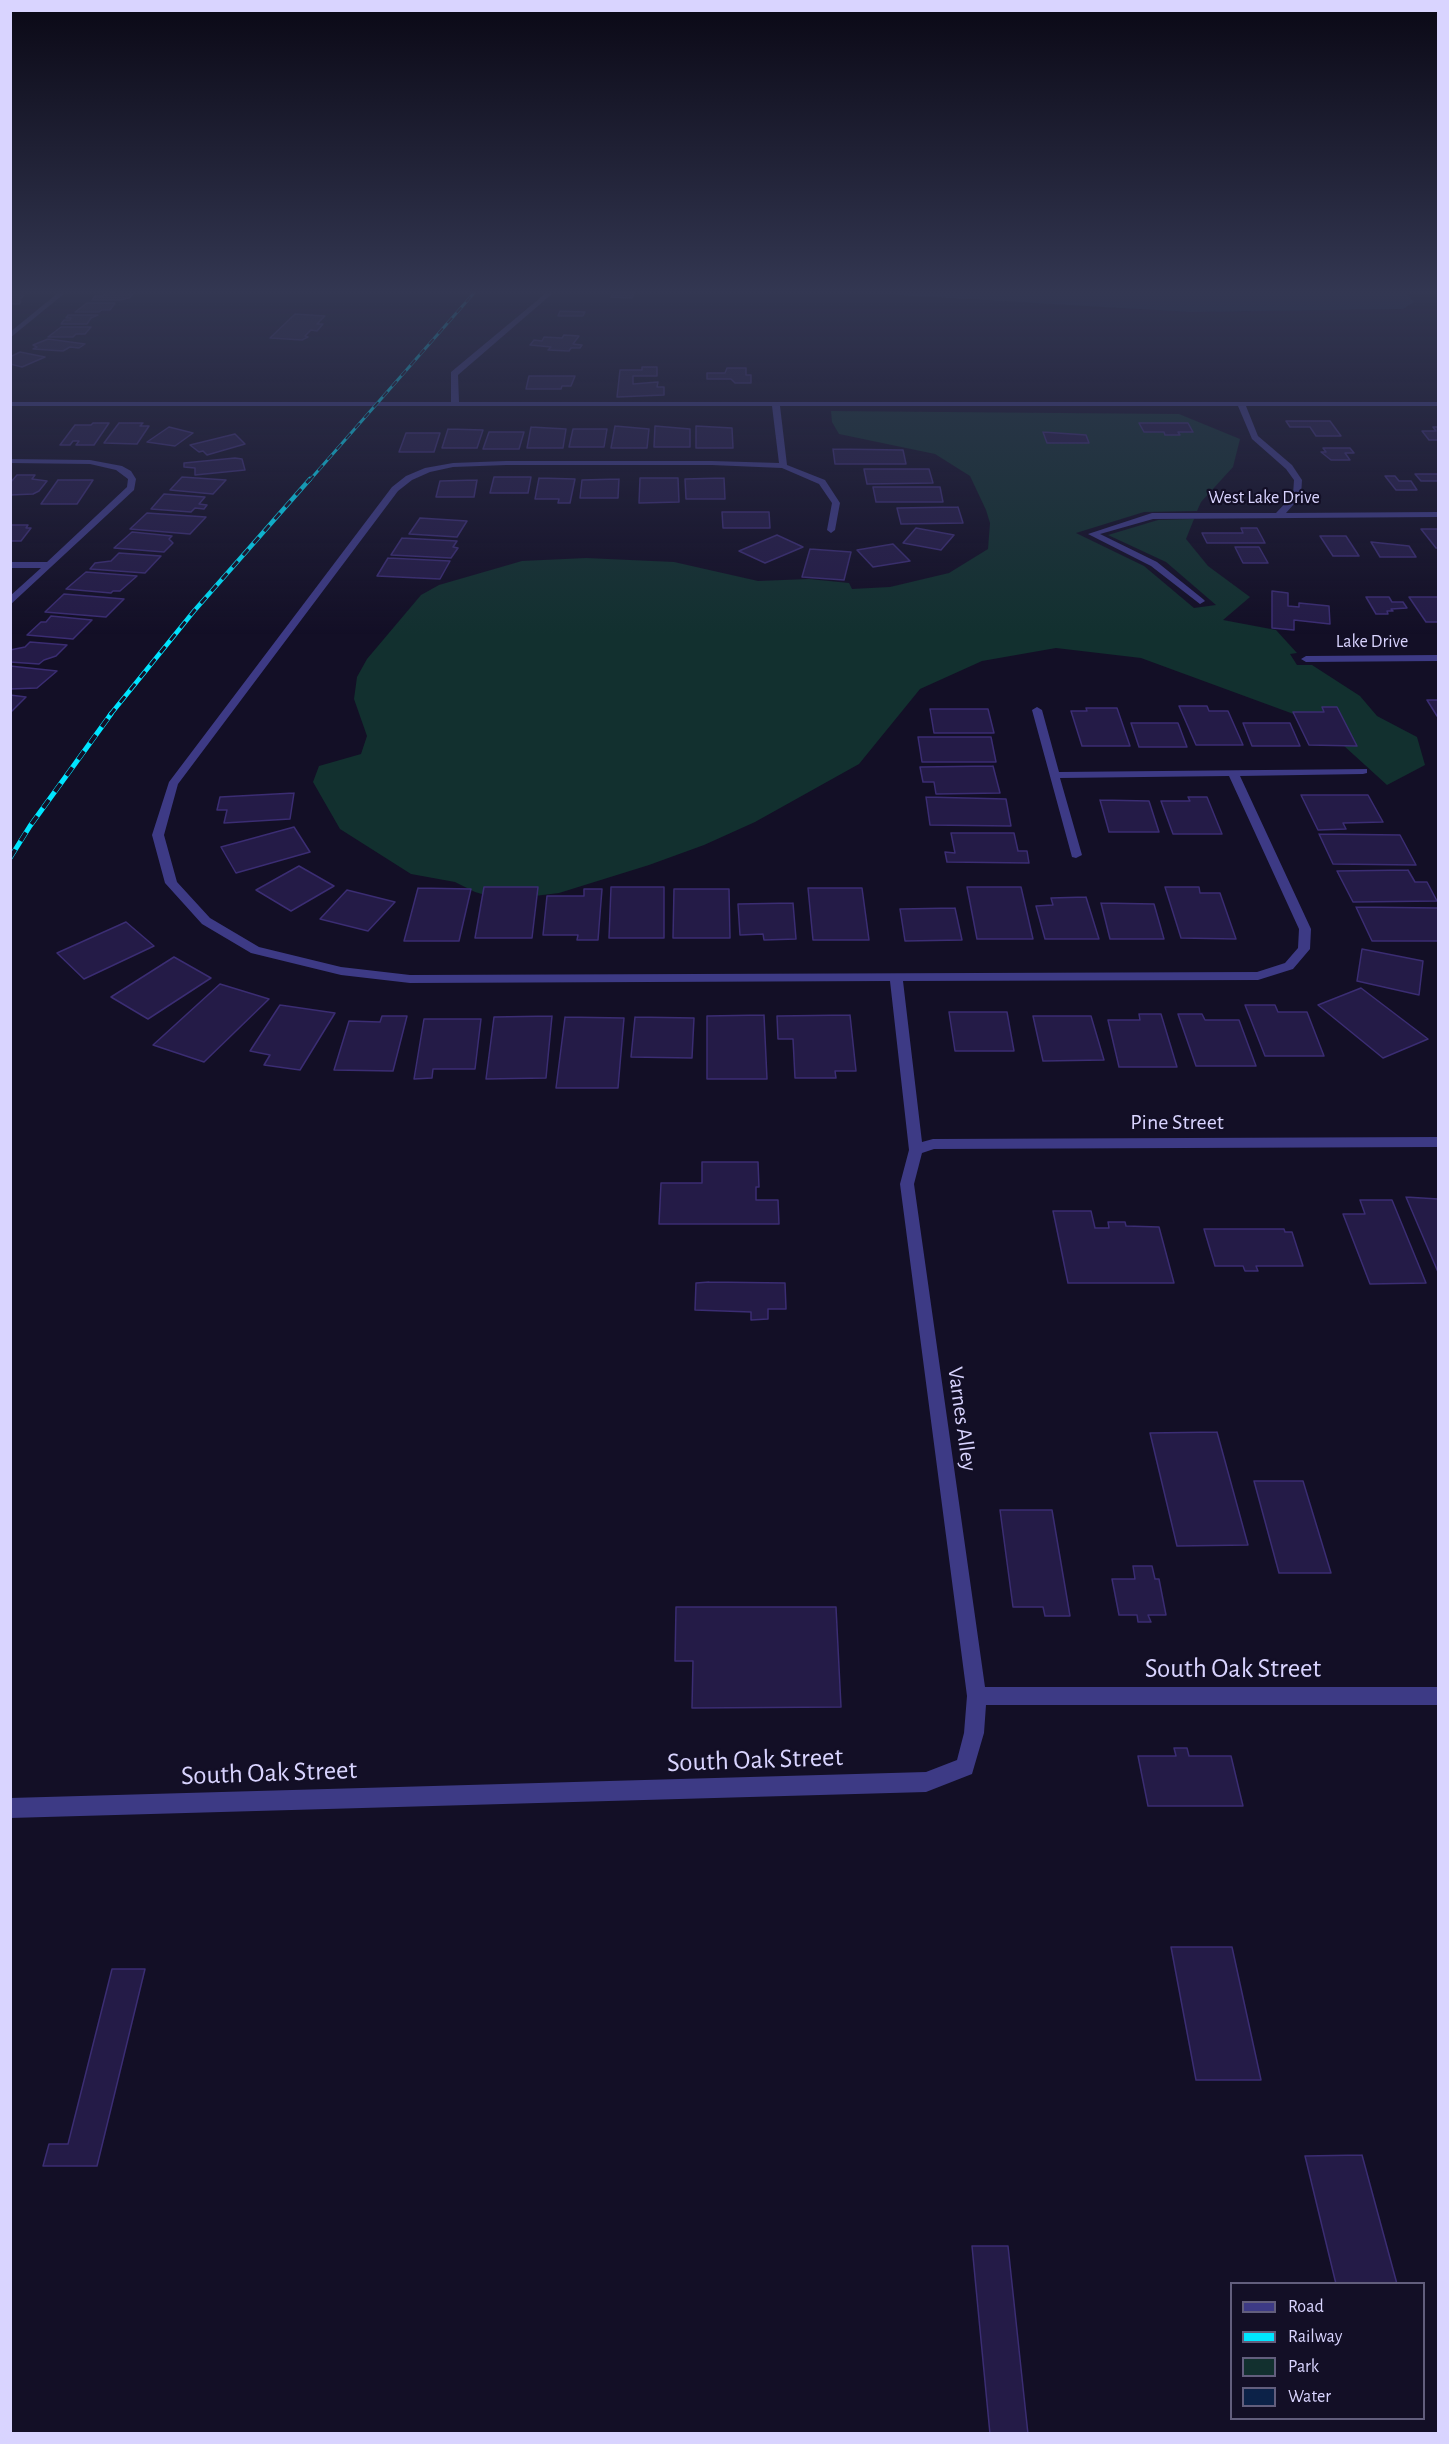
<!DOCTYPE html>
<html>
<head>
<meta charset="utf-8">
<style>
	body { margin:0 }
	#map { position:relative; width:1449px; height:2444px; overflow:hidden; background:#130f26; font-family:"Alegreya Sans",sans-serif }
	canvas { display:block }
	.frame { position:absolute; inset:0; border:12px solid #d9d4ff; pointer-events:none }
	.legend { position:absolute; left:1230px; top:2282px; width:195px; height:138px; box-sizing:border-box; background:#130f26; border:2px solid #625e7d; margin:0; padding:8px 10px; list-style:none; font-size:18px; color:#d9d4ff }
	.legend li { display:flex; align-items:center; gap:12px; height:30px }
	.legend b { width:30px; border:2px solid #625e7d }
</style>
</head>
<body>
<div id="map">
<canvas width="1449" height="2444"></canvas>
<div class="frame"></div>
<ul class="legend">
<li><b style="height:8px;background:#3d3a85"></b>Road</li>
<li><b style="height:8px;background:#00e5ff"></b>Railway</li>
<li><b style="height:16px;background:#12302f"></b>Park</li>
<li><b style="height:16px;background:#0c2248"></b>Water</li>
</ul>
</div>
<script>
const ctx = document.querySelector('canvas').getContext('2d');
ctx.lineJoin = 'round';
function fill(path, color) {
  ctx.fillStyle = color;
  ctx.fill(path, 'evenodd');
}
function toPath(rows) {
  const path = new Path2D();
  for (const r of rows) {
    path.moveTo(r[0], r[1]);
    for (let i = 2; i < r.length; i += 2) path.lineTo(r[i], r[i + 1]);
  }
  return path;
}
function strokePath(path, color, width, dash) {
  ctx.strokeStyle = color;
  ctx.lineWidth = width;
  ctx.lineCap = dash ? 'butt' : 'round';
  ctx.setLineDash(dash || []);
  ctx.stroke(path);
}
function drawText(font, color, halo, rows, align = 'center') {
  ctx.font = font + ' "Alegreya Sans",sans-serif';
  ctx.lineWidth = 4.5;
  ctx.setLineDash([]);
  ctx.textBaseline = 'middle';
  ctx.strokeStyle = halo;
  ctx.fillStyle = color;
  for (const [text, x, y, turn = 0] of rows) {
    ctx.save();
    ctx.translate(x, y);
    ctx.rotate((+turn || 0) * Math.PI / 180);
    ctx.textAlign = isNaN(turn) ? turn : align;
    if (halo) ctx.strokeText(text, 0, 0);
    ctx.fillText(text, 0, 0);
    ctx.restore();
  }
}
const green = toPath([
	[831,411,1179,414,1240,439,1233,467,1201,502,1197,511,1144,512,1076,533,1144,566,1194,608,1216,605,1166,562,1108,535,1158,520,1194,519,1186,539,1208,566,1250,597,1223,620,1276,630,1297,653,1290,654,1297,665,1312,665,1360,696,1377,716,1417,737,1425,765,1387,785,1332,735,1299,716,1141,658,1056,648,982,661,920,689,859,764,755,822,704,845,649,865,559,893,502,900,475,892,455,882,411,874,340,829,313,782,319,766,361,754,367,736,354,699,357,677,367,659,421,595,439,585,522,561,586,558,674,562,758,581,809,579,849,583,852,589,890,587,949,573,988,549,990,523,986,510,970,476,935,454,839,434,832,422]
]);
const water = toPath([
	[864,293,1407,293,1414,302,1403,309,1190,312]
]);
const building = toPath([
	[613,293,634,293,632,298,611,297,613,293],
	[104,294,111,293,133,294,129,298,120,300,92,300,95,296,103,296,104,294],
	[10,295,24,295,18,301,21,301,19,304,10,304,10,295],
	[87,303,115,303,110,310,102,310,99,312,75,312,87,303],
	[560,311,585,312,583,316,558,316,560,311],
	[295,314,325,316,317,324,323,324,317,331,311,330,305,336,308,337,302,340,270,338,295,314],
	[68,315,98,315,91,318,87,324,61,324,64,320,70,320,71,318,66,318,68,315],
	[61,327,91,327,85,334,76,334,73,337,48,337,61,327],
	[564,335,579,336,573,344,582,345,580,348,571,348,569,351,548,350,551,347,530,345,534,340,542,341,544,337,562,338,564,335],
	[48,339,85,344,79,348,70,347,63,351,33,349,37,347,33,345,48,339],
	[20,352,45,357,22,367,10,364,10,357,20,352],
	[642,367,657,367,657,376,633,376,633,384,658,382,657,387,664,387,664,395,617,397,620,370,642,370,642,367],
	[727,368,746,368,746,375,751,375,751,383,735,383,731,379,707,379,707,373,725,373,727,368],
	[529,376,575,376,571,386,562,386,561,389,526,389,529,376],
	[1286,421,1330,421,1341,436,1316,436,1310,427,1290,427,1286,421],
	[93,423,109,423,94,445,76,445,79,441,73,441,70,445,60,445,75,425,91,425,93,423],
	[119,423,143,423,140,426,149,426,137,444,104,443,119,423],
	[1139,423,1188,423,1193,432,1178,432,1180,435,1165,435,1164,432,1144,432,1139,423],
	[615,426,649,429,647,448,611,448,615,426],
	[655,426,690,429,690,447,654,447,655,426],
	[696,426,732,428,733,448,696,448,696,426],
	[169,427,193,433,175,446,147,442,169,427],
	[531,427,566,429,563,448,527,448,531,427],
	[1433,427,1438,427,1438,440,1429,440,1422,431,1436,431,1433,427],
	[448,429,483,430,477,448,442,448,448,429],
	[573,429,607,429,604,447,569,447,573,429],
	[489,432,524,432,519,449,483,449,489,432],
	[1043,432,1086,435,1089,443,1047,443,1043,432],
	[406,433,440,433,434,452,399,452,406,433],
	[235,434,245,444,207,455,203,451,199,452,190,445,235,434],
	[1323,448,1350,448,1354,453,1345,453,1350,460,1331,460,1321,452,1326,452,1323,448],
	[833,449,903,450,906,464,835,464,833,449],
	[235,458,242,459,245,470,195,475,195,468,184,467,184,463,235,458],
	[864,469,929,469,933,483,867,484,864,469],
	[1415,474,1438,474,1438,481,1421,481,1415,474],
	[17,475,35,475,32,479,47,481,39,491,33,494,10,495,10,483,17,475],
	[1385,476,1395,476,1399,481,1411,481,1417,490,1396,490,1385,476],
	[182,477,226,480,213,494,170,490,182,477],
	[494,477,531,477,528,493,490,493,494,477],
	[539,478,575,479,570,503,558,503,559,499,535,499,539,478],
	[640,478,678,478,679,502,639,503,640,478],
	[724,478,725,499,686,499,685,479,724,478],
	[619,479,618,498,580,498,582,480,619,479],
	[58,480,93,480,77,504,41,504,58,480],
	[477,480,474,497,436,497,440,481,477,480],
	[873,487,940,487,943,502,876,502,873,487],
	[164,494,205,497,199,504,207,505,204,509,195,508,191,512,151,509,164,494],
	[958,507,963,523,901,524,897,508,958,507],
	[722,512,769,512,770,528,723,528,722,512],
	[147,513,206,517,190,534,130,529,147,513],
	[420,518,467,521,457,537,409,534,420,518],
	[10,525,28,525,26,528,31,528,21,541,10,541,10,525],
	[916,528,954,535,941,550,903,543,916,528],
	[1241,528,1257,528,1265,543,1207,543,1202,533,1243,533,1241,528],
	[1421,529,1438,529,1438,548,1436,548,1421,529],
	[132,532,172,536,169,539,173,543,164,552,114,548,132,532],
	[777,535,803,547,765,563,739,551,777,535],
	[1320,536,1346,536,1359,556,1333,556,1320,536],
	[402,538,457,541,453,547,458,548,451,558,391,555,402,538],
	[1371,542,1409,546,1416,557,1380,557,1371,542],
	[893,544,910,561,873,567,857,550,893,544],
	[1235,547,1259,547,1268,563,1243,563,1235,547],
	[810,549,851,552,844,580,802,577,810,549],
	[119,553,161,556,145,573,90,569,95,563,111,561,119,553],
	[388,558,450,561,440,579,377,576,388,558],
	[86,572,137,576,120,591,113,591,111,593,66,589,86,572],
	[1272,591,1288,593,1288,606,1299,607,1299,603,1329,606,1330,624,1294,620,1294,630,1272,628,1272,591],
	[64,594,124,599,106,617,45,612,64,594],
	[1366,597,1389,597,1392,602,1403,602,1407,608,1391,609,1393,611,1387,611,1388,614,1376,614,1366,597],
	[1409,597,1438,597,1438,622,1426,622,1409,597],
	[51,616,92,620,73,639,27,635,41,622,46,622,51,616],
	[30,642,67,645,56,656,44,660,39,664,10,662,10,650,25,647,30,642],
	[10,666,57,671,37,688,10,689,10,666],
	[10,695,26,697,10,713,10,695],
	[1427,700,1438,700,1438,716,1437,716,1427,700],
	[1179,706,1207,706,1209,711,1228,711,1243,745,1196,745,1179,706],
	[1322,707,1337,707,1357,746,1309,745,1293,712,1324,712,1322,707],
	[1086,708,1117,708,1130,746,1082,746,1071,711,1087,711,1086,708],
	[930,709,988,709,994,733,934,733,930,709],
	[1131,723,1178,723,1187,747,1139,747,1131,723],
	[1243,723,1290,723,1300,746,1252,746,1243,723],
	[918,737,991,737,996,762,922,762,918,737],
	[993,766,1000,793,936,794,934,782,923,782,920,767,993,766],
	[294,793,290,819,224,823,227,810,217,810,220,797,294,793],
	[1301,795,1368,795,1383,822,1343,823,1346,829,1318,830,1301,795],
	[926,797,1006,799,1011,826,930,825,926,797],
	[1188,797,1207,797,1222,834,1173,834,1161,801,1190,801,1188,797],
	[1100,800,1149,801,1159,832,1109,832,1100,800],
	[294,827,310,852,236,873,221,847,294,827],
	[951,833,1014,833,1018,851,1027,851,1029,863,947,862,945,852,955,853,951,833],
	[1319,834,1400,835,1416,865,1333,864,1319,834],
	[299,866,334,886,291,911,256,890,299,866],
	[1408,870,1415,882,1427,882,1437,901,1353,902,1337,871,1408,870],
	[484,887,538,887,532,938,475,938,484,887],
	[611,887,664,887,664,938,609,938,611,887],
	[967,887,1021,887,1033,939,977,939,967,887],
	[1165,887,1199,887,1200,893,1220,893,1236,939,1181,938,1165,887],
	[418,888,471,889,459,941,404,941,418,888],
	[808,888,862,888,869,940,813,940,808,888],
	[584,889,602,889,598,940,577,940,578,935,543,935,547,896,584,896,584,889],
	[674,889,729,889,730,938,673,938,674,889],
	[347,890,395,902,368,931,320,919,347,890],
	[1086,897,1099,939,1045,939,1036,906,1053,905,1051,898,1086,897],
	[793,903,796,939,764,940,763,934,740,935,738,904,793,903],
	[1101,903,1154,904,1164,939,1110,939,1101,903],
	[1356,907,1438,908,1438,941,1372,941,1356,907],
	[955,908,962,940,905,941,900,909,955,908],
	[126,922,154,946,84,979,57,953,126,922],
	[1362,949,1423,961,1419,995,1357,981,1362,949],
	[174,957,211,978,148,1019,111,997,174,957],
	[220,984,269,999,204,1062,153,1045,220,984],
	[1361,988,1428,1039,1383,1058,1318,1005,1361,988],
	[280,1005,335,1013,300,1070,264,1065,270,1055,250,1051,280,1005],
	[1245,1005,1275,1005,1278,1012,1307,1012,1324,1056,1265,1056,1245,1005],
	[949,1012,1007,1012,1014,1051,955,1051,949,1012],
	[1139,1014,1161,1014,1177,1067,1119,1067,1108,1020,1140,1020,1139,1014],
	[1178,1014,1202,1014,1205,1020,1239,1020,1256,1066,1196,1066,1178,1014],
	[764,1015,767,1079,707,1079,707,1016,764,1015],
	[850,1015,856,1071,835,1071,836,1078,795,1078,793,1039,778,1039,777,1016,850,1015],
	[382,1016,407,1016,393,1071,334,1070,349,1021,380,1022,382,1016],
	[552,1016,546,1078,486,1079,494,1017,552,1016],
	[1033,1016,1091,1016,1104,1060,1043,1061,1033,1016],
	[565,1017,624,1018,618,1088,556,1088,565,1017],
	[635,1017,694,1018,692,1058,631,1057,635,1017],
	[424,1019,481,1019,475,1069,433,1069,432,1078,414,1079,424,1019],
	[702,1162,758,1162,759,1187,756,1187,756,1200,778,1200,779,1224,659,1224,661,1183,702,1183,702,1162],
	[1406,1197,1438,1199,1438,1272,1406,1197],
	[1360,1200,1392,1200,1426,1283,1370,1284,1343,1214,1365,1214,1360,1200],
	[1053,1211,1091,1211,1095,1228,1109,1228,1108,1222,1125,1222,1126,1226,1159,1227,1174,1283,1068,1283,1053,1211],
	[1204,1229,1284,1229,1285,1232,1292,1232,1303,1266,1256,1266,1258,1271,1245,1271,1243,1266,1215,1266,1204,1229],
	[709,1282,785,1283,786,1309,768,1309,768,1319,751,1320,751,1312,695,1310,696,1283,709,1282],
	[1217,1432,1248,1545,1177,1546,1150,1433,1217,1432],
	[1254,1481,1303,1481,1331,1573,1279,1573,1254,1481],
	[1000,1510,1052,1510,1070,1616,1045,1616,1043,1607,1013,1607,1000,1510],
	[1133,1566,1152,1566,1155,1579,1159,1579,1166,1615,1148,1615,1151,1622,1138,1622,1137,1615,1119,1615,1112,1579,1135,1579,1133,1566],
	[676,1607,836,1607,841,1707,692,1708,693,1661,675,1661,676,1607],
	[1174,1748,1187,1748,1189,1756,1231,1756,1243,1806,1148,1806,1138,1756,1176,1756,1174,1748],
	[1171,1947,1232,1947,1261,2080,1196,2080,1171,1947],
	[112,1969,145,1969,97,2166,43,2166,49,2144,68,2144,112,1969],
	[1362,2155,1397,2284,1336,2284,1305,2156,1362,2155],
	[972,2246,1008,2246,1028,2434,990,2434,972,2246]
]);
const minor = toPath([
	[58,293,65,293,10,338,10,332,58,293],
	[546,293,553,293,458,375,459,402,1438,402,1438,406,1246,406,1258,436,1292,465,1302,480,1301,496,1286,513,1438,512,1438,517,1153,519,1100,534,1157,562,1203,599,1205,601,1200,604,1151,566,1088,534,1152,513,1276,513,1293,495,1294,480,1286,469,1252,439,1238,406,780,406,787,465,825,480,840,503,835,530,831,533,827,530,832,503,819,484,782,468,712,465,506,465,453,467,430,472,412,480,398,491,178,784,164,835,177,882,210,918,259,947,341,967,410,975,1257,972,1285,963,1298,948,1299,929,1229,776,1060,778,1082,855,1076,858,1072,857,1032,710,1037,707,1042,710,1059,772,1367,769,1367,773,1363,774,1240,776,1311,929,1310,949,1293,969,1258,980,903,981,922,1142,933,1139,1438,1137,1438,1147,934,1149,922,1153,914,1184,985,1687,1438,1687,1438,1705,986,1705,984,1733,972,1774,926,1792,10,1818,10,1798,926,1772,957,1760,964,1733,967,1696,900,1184,909,1150,890,981,410,983,341,975,251,953,202,924,165,883,152,835,169,782,392,487,406,476,425,468,453,463,506,461,712,461,779,463,772,406,10,406,10,402,451,402,451,372,546,293],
	[10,459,90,460,122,466,131,471,136,479,134,490,10,605,10,596,41,568,10,568,10,562,47,562,127,487,128,479,116,470,90,464,10,463,10,459],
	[1438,655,1438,661,1306,662,1301,659,1306,656,1438,655]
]);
const railFar2 = toPath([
	[309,481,474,293]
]);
const railFar1 = toPath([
	[110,715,194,611,310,479]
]);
const rail = toPath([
	[10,858,30,826,111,714]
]);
const farStreetnames = [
	["West Lake Drive",1264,498],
	["Lake Drive",1372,642]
];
const streetNames = [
	["Pine Street",1177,1122],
	["Varnes Alley",962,1419,82]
];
const nearStreetnames = [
	["South Oak Street",1233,1669],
	["South Oak Street",755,1760,-2],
	["South Oak Street",269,1773,-2]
];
fill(green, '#12302f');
fill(water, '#0c2248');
fill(building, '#241b47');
strokePath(building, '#3b2d73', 1.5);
fill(minor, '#3d3a85');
strokePath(railFar2, '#00e5ff', 3);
strokePath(railFar1, '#00e5ff', 4.5);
strokePath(rail, '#00e5ff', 5);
strokePath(railFar2, '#130f26', 2, [7]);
strokePath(railFar1, '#130f26', 3, [8]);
strokePath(rail, '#130f26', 4, [10]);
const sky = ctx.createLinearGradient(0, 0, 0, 635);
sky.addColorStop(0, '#0a0815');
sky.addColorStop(0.46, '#333752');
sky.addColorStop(1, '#33375200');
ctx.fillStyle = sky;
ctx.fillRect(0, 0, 1449, 635);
drawText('18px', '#d9d4ff', '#130f26', farStreetnames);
drawText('22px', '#d9d4ff', '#130f26', streetNames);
drawText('27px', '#d9d4ff', '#130f26', nearStreetnames);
</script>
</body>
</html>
